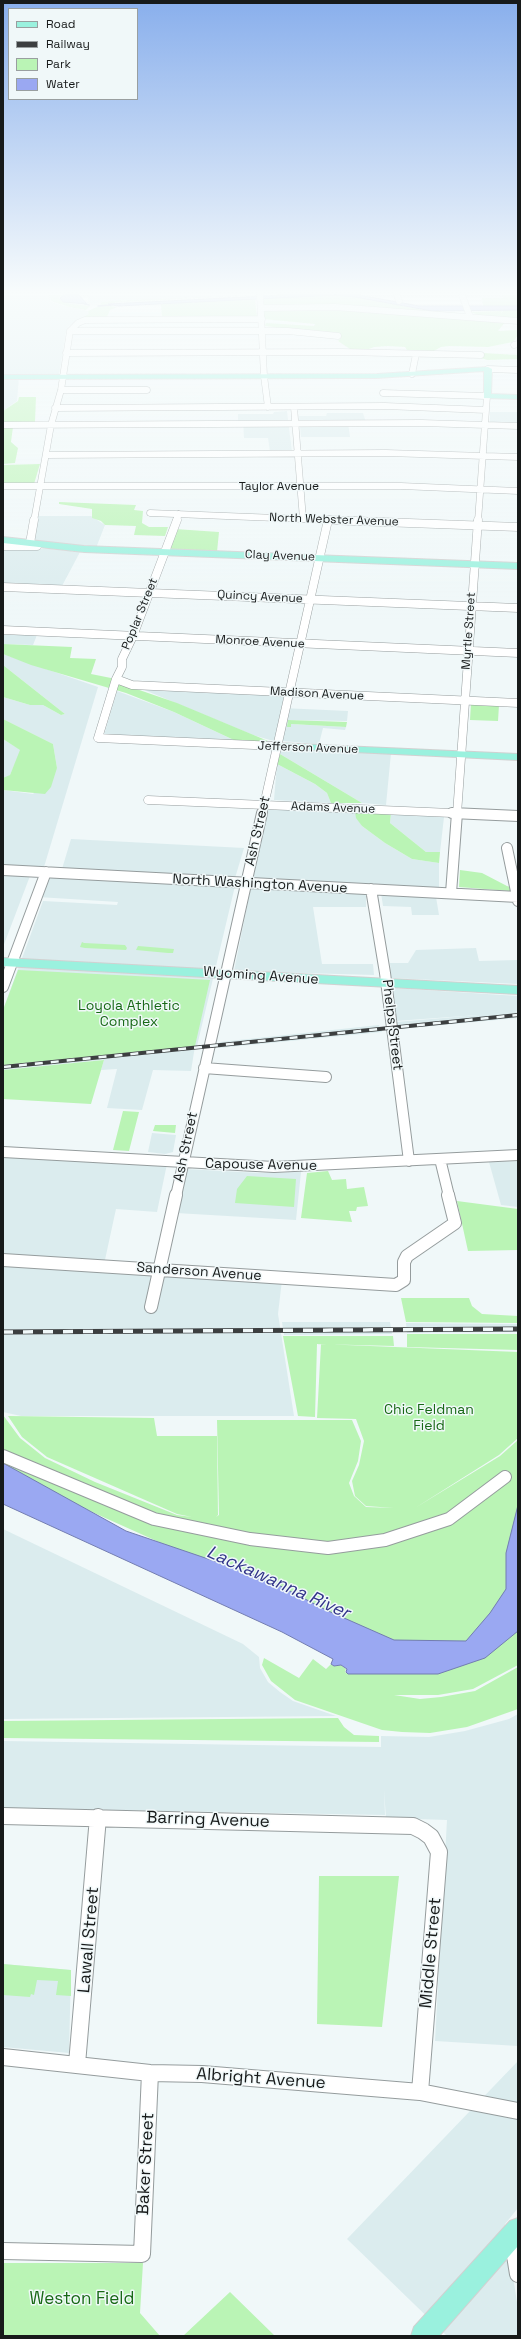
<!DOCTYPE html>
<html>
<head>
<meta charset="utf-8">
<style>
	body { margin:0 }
	#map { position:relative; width:521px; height:2339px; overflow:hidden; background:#f0f8f9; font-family:"Space Grotesk",sans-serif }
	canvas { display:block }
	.frame { position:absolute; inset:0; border:4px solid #171a1a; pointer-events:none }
	.legend { position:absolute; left:8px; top:8px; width:130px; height:92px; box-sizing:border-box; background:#f0f8f9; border:1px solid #999fa0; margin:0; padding:5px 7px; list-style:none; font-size:12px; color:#171a1a }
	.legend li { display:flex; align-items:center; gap:8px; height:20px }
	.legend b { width:20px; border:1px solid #999fa0 }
</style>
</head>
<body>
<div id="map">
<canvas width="521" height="2339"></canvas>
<div class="frame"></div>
<ul class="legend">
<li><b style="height:5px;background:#9af1de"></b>Road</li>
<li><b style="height:5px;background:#3c3f40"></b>Railway</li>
<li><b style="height:11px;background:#baf4b5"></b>Park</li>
<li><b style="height:11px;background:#9aa8f2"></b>Water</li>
</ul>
</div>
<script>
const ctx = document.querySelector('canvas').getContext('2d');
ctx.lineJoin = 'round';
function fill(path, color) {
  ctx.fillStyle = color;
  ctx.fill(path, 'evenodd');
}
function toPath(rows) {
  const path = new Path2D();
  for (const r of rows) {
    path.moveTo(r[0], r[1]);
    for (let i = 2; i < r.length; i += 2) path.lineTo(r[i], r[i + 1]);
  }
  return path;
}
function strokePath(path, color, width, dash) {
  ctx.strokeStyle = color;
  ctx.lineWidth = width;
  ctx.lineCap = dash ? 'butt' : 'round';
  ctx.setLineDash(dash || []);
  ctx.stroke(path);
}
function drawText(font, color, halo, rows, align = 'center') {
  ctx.font = font + ' "Space Grotesk",sans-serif';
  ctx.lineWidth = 3;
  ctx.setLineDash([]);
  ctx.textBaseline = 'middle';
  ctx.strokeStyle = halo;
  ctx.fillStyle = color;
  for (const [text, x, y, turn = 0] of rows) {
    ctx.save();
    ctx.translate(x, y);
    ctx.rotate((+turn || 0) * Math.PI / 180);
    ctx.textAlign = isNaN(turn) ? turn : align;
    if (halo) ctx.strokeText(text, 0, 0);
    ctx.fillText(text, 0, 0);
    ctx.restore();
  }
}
const built = toPath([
	[3,295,47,295,51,302,68,307,88,311,90,314,69,326,66,332,59,375,3,375],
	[90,295,255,295,112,301,92,304,87,303],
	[19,377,17,401,3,411,3,378],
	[287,411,292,452,270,452,268,438,244,438,243,422,238,422,238,414,273,414,274,412],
	[490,412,518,412,518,424,490,423],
	[327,413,363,413,366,422,348,422,350,437,301,437,299,416,326,416],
	[38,516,91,516,105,525,96,548,33,542],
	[3,549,51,549,80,552,62,586,3,584],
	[3,635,37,635,33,645,3,644],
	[3,654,98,687,44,867,3,865,3,790,33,794,57,768,53,744,3,719,3,697,30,705,43,705,61,715,65,714,3,665],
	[142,689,284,695,282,708,348,711,347,721,288,720,291,724,346,727,345,730,323,728,319,744,270,740,253,735],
	[117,691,174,712,236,741,104,735],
	[3,739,21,750,10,775,5,779,3,778],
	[282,748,391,753,386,805,362,803,280,754],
	[277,764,315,784,327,793,331,803,274,800],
	[268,808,355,812,362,826,385,843,412,859,439,863,439,888,253,879],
	[391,813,444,817,440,852,426,852,390,823],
	[71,839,244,848,235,878,62,869],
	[3,875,30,876,3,947],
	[48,875,235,886,197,1046,195,1046,191,1071,153,1070,142,1110,107,1108,117,1069,101,1070,104,1060,3,1070,3,1010,43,901,117,905,118,902,38,897],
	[251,887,366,893,366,907,313,907,322,964,373,964,374,975,234,971],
	[381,893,436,897,439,915,412,915,411,907,383,906],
	[476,948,479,961,518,960,518,984,391,978,390,963,408,963,416,950],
	[393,988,518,996,518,1011,514,1012,518,1012,518,1018,399,1029,396,1022,478,1015,396,1021],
	[379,1025,382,1032,219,1048,220,1042],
	[152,1133,176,1135,173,1152,165,1154,148,1152],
	[3,1155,167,1164,157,1212,116,1209,103,1269,282,1280,278,1314,294,1416,21,1416,3,1412],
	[518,1161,518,1207,501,1205,489,1162],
	[185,1169,259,1173,301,1172,296,1220,176,1213],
	[282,1322,390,1322,392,1334,284,1335],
	[406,1323,518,1324,518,1332,407,1333],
	[3,1529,243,1644,259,1657,260,1668,268,1682,280,1692,293,1701,336,1716,3,1719],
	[518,1714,518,2046,435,2041,447,1820,386,1818,384,1790,385,1815,3,1808,3,1741,381,1747,381,1736,429,1737,465,1731,509,1719],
	[3,1964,71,1970,69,2053,3,2047],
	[518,2061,518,2208,505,2224,518,2309,518,2336,447,2336,347,2239]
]);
const green = toPath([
	[49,295,63,295,58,298,71,304,90,306,86,310,69,307,51,301],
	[255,295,118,302,99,306,102,302,112,301],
	[324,295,351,296,423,310,461,313,264,306,263,298],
	[501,295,518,295,518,320,478,315,471,312,502,311,501,314,503,311,501,307,483,306,482,298,503,298],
	[255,299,257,317,162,318,161,304],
	[109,306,117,307,110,310,106,319,80,319,89,314,88,311,97,307],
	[307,306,506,321,498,331,518,330,518,335,513,342,488,347,449,346,441,347,432,352,408,352,405,347,388,346,374,347,369,349,370,351,353,351,338,341,341,338,340,335,265,326,266,323,314,326,315,324,263,319,262,309],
	[483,353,518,355,518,359,487,360,481,358],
	[19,397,36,397,35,422,3,422,3,411,18,401],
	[3,427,13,427,11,442,18,448,15,463,3,464],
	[40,464,34,484,3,484,4,465],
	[59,502,136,505,134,510,143,511,142,523,149,527,168,527,165,536,134,535,136,526,105,525,101,521,92,518,92,509,59,504],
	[175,529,219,532,217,552,170,550],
	[3,644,72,647,70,658,96,659,91,674,111,678,119,683,177,703,268,741,263,743,236,741,174,712,126,693,31,665,3,654],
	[3,665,65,714,61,715,43,705,30,705,3,697],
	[471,703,499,705,498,721,470,720],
	[3,719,53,744,57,768,51,787,45,794,3,790,3,778,10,775,20,750,3,739],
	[288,720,347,722,346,727,291,724,291,727,287,727],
	[280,754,362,803,331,803,327,793,315,784,277,764],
	[355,812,391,813,390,823,426,852,440,852,439,863,412,859,385,843,362,826,356,818],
	[460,870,482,873,507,886,510,887,510,891,459,887],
	[82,942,84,943,125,945,127,948,126,950,85,948,80,947],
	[138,946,174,949,173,953,168,953,136,950],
	[18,970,175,978,210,980,195,1046,3,1065,3,1010],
	[104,1060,91,1104,3,1099,3,1070],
	[123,1111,139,1112,129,1151,113,1150],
	[155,1125,176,1125,175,1133,153,1131],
	[328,1171,332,1180,346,1179,347,1189,364,1187,368,1206,357,1207,356,1211,349,1211,352,1222,301,1218,307,1173],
	[247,1176,296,1179,294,1207,235,1203,237,1189],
	[457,1201,518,1209,518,1250,468,1251],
	[401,1298,469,1298,472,1306,482,1314,518,1316,518,1323,406,1322],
	[407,1334,518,1334,518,1350,407,1347],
	[283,1336,393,1336,394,1346,317,1344,315,1417,298,1416],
	[321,1344,518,1352,518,1438,499,1455,415,1508,500,1456,518,1440,518,1665,473,1689,438,1695,394,1695,420,1699,441,1697,475,1691,518,1667,518,1709,467,1727,430,1733,402,1732,382,1730,295,1700,271,1681,262,1665,264,1658,299,1678,313,1659,326,1669,331,1664,334,1666,341,1665,346,1669,345,1672,348,1674,365,1671,181,1552,3,1472,3,1415,20,1438,45,1458,95,1482,177,1515,192,1517,177,1514,47,1457,22,1437,8,1416,154,1418,157,1436,217,1436,218,1515,216,1517,219,1515,217,1420,352,1420,361,1441,358,1461,349,1483,354,1496,366,1507,394,1508,366,1506,355,1496,352,1481,359,1465,364,1441,356,1419,317,1418],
	[338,1718,344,1727,354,1735,379,1736,379,1742,3,1738,3,1721],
	[319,1876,399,1876,382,2027,317,2024],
	[3,1964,71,1970,71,1996,56,1995,58,1981,37,1980,34,1995,31,1994,30,1997,3,1995],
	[3,2263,143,2263,140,2313,160,2336,3,2336],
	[230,2292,275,2336,183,2336]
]);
const water = toPath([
	[64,295,79,295,87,304,63,302,60,298,64,295],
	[285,295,359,295,419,306,518,306,518,310,432,311,355,297,336,295,118,306,108,304,285,295],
	[3,1463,126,1531,267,1579,326,1610,394,1640,466,1641,490,1613,506,1589,506,1553,518,1505,518,1631,485,1658,438,1674,348,1674,346,1672,347,1669,341,1665,334,1666,331,1664,333,1659,282,1632,3,1504,3,1463]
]);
const stream = toPath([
	[82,303,89,305],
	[98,306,112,305]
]);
const minorFar4 = toPath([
	[260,295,264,376,268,407],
	[397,295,399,301],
	[462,295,470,317],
	[261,308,335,307,518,321],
	[70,331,288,331,338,336],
	[514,345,518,344],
	[66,353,342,352,481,355],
	[488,369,518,370],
	[412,374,416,354],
	[61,390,147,390],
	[383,393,487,396,478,521],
	[294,407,303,519],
	[55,408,385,406,486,410],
	[3,425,422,423,518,426],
	[46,455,386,453,518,457],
	[3,486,401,486,518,491],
	[150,513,353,521],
	[34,521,51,425,61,390,70,331,78,323,85,320,262,319],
	[176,521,179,514]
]);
const minorFar3 = toPath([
	[177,520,133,636,122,659,122,667,116,679,98,738,276,746],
	[327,520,518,527],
	[30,543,34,520],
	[3,546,37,546],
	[3,587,518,608],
	[3,630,518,653],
	[116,679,132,685,518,703],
	[148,800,475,814],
	[262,814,328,520],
	[457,814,478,520]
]);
const minorFar2 = toPath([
	[452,813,518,816],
	[507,848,518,901],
	[3,870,518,897],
	[371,889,385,973,409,1161],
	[451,893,457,813],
	[3,987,46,872],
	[204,1068,326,1077],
	[3,1152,274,1167,518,1155],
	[440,1159,449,1196],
	[176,1196,262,813]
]);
const minorFar1 = toPath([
	[3,1260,396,1285,404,1280,404,1262,407,1256,455,1223,448,1195],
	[151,1307,176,1195],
	[3,1456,154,1519,250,1539,328,1548,385,1540,449,1519,505,1477]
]);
const minor = toPath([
	[3,1816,413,1826,423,1831,431,1837,439,1852,420,2092],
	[3,2057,150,2073,202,2074,420,2092,518,2111],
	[77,2064,98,1817],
	[512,2237,518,2274],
	[3,2251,142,2254,150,2073]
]);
const major = toPath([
	[488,367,492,369,491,394,518,395,518,399,484,398,484,371,377,378,3,379,3,375,377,374,488,367],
	[3,537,84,546,518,563,518,569,84,552,3,543,3,537],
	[276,743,518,754,518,760,272,748,272,744,276,743],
	[3,958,518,986,518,994,3,966,3,958],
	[518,2218,518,2246,439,2336,411,2336,414,2327,510,2221,518,2218]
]);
const railFar1 = toPath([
	[3,1067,518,1015]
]);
const rail = toPath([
	[3,1332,518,1329]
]);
const farStreetnames = [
	["Taylor Avenue",279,487],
	["North Webster Avenue",334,520,2],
	["Clay Avenue",280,556,2],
	["Quincy Avenue",260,597,3],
	["Poplar Street",140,614,-68],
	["Myrtle Street",469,631,-86],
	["Monroe Avenue",260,642,3],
	["Madison Avenue",317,694,3],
	["Jefferson Avenue",308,748,2],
	["Adams Avenue",333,808,2]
];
const streetNames = [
	["Ash Street",258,831,-77],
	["North Washington Avenue",260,884,3],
	["Wyoming Avenue",261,976,4],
	["Phelps Street",392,1025,83],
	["Ash Street",186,1147,-78],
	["Capouse Avenue",261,1165,1],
	["Sanderson Avenue",199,1272,4]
];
const parkNames = [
	["Loyola Athletic",129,1006],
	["Complex",129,1022],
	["Chic Feldman",429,1410],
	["Field",429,1426]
];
const nearStreetnames = [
	["Barring Avenue",208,1820,2],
	["Lawall Street",89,1940,-85],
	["Middle Street",431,1953,-85],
	["Albright Avenue",261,2079,4],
	["Baker Street",146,2164,-87]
];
const nearParknames = [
	["Weston Field",82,2299]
];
const nearWaternames = [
	["Lackawanna River",278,1583,24]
];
fill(built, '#dbecee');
fill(green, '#baf4b5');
fill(water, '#9aa8f2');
strokePath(water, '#737db1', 1);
strokePath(stream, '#737db1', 1.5);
strokePath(minorFar4, '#959c9d', 7);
strokePath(minorFar3, '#959c9d', 9);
strokePath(minorFar2, '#959c9d', 12);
strokePath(minorFar1, '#959c9d', 14);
strokePath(minor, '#959c9d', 18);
strokePath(major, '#d1d1d1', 2);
strokePath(minorFar4, '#fff', 6);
strokePath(minorFar3, '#fff', 8);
strokePath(minorFar2, '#fff', 10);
strokePath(minorFar1, '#fff', 12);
strokePath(minor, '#fff', 16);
fill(major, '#9af1de');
strokePath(railFar1, '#3c3f40', 4);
strokePath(rail, '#3c3f40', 5);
strokePath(railFar1, '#f0f8f9', 2.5, [8]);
strokePath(rail, '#f0f8f9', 3.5, [10]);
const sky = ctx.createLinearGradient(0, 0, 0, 622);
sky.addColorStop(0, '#89afec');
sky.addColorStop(0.47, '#f8fcfc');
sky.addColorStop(1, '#f8fcfc00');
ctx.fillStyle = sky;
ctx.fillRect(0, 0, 521, 622);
drawText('12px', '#171a1a', '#f0f8f9', farStreetnames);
drawText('14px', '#171a1a', '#f0f8f9', streetNames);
drawText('14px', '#186916', '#f0f8f9', parkNames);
drawText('17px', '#171a1a', '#f0f8f9', nearStreetnames);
drawText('17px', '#186916', '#f0f8f9', nearParknames);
drawText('italic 18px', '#313489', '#f0f8f9', nearWaternames);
</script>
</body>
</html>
